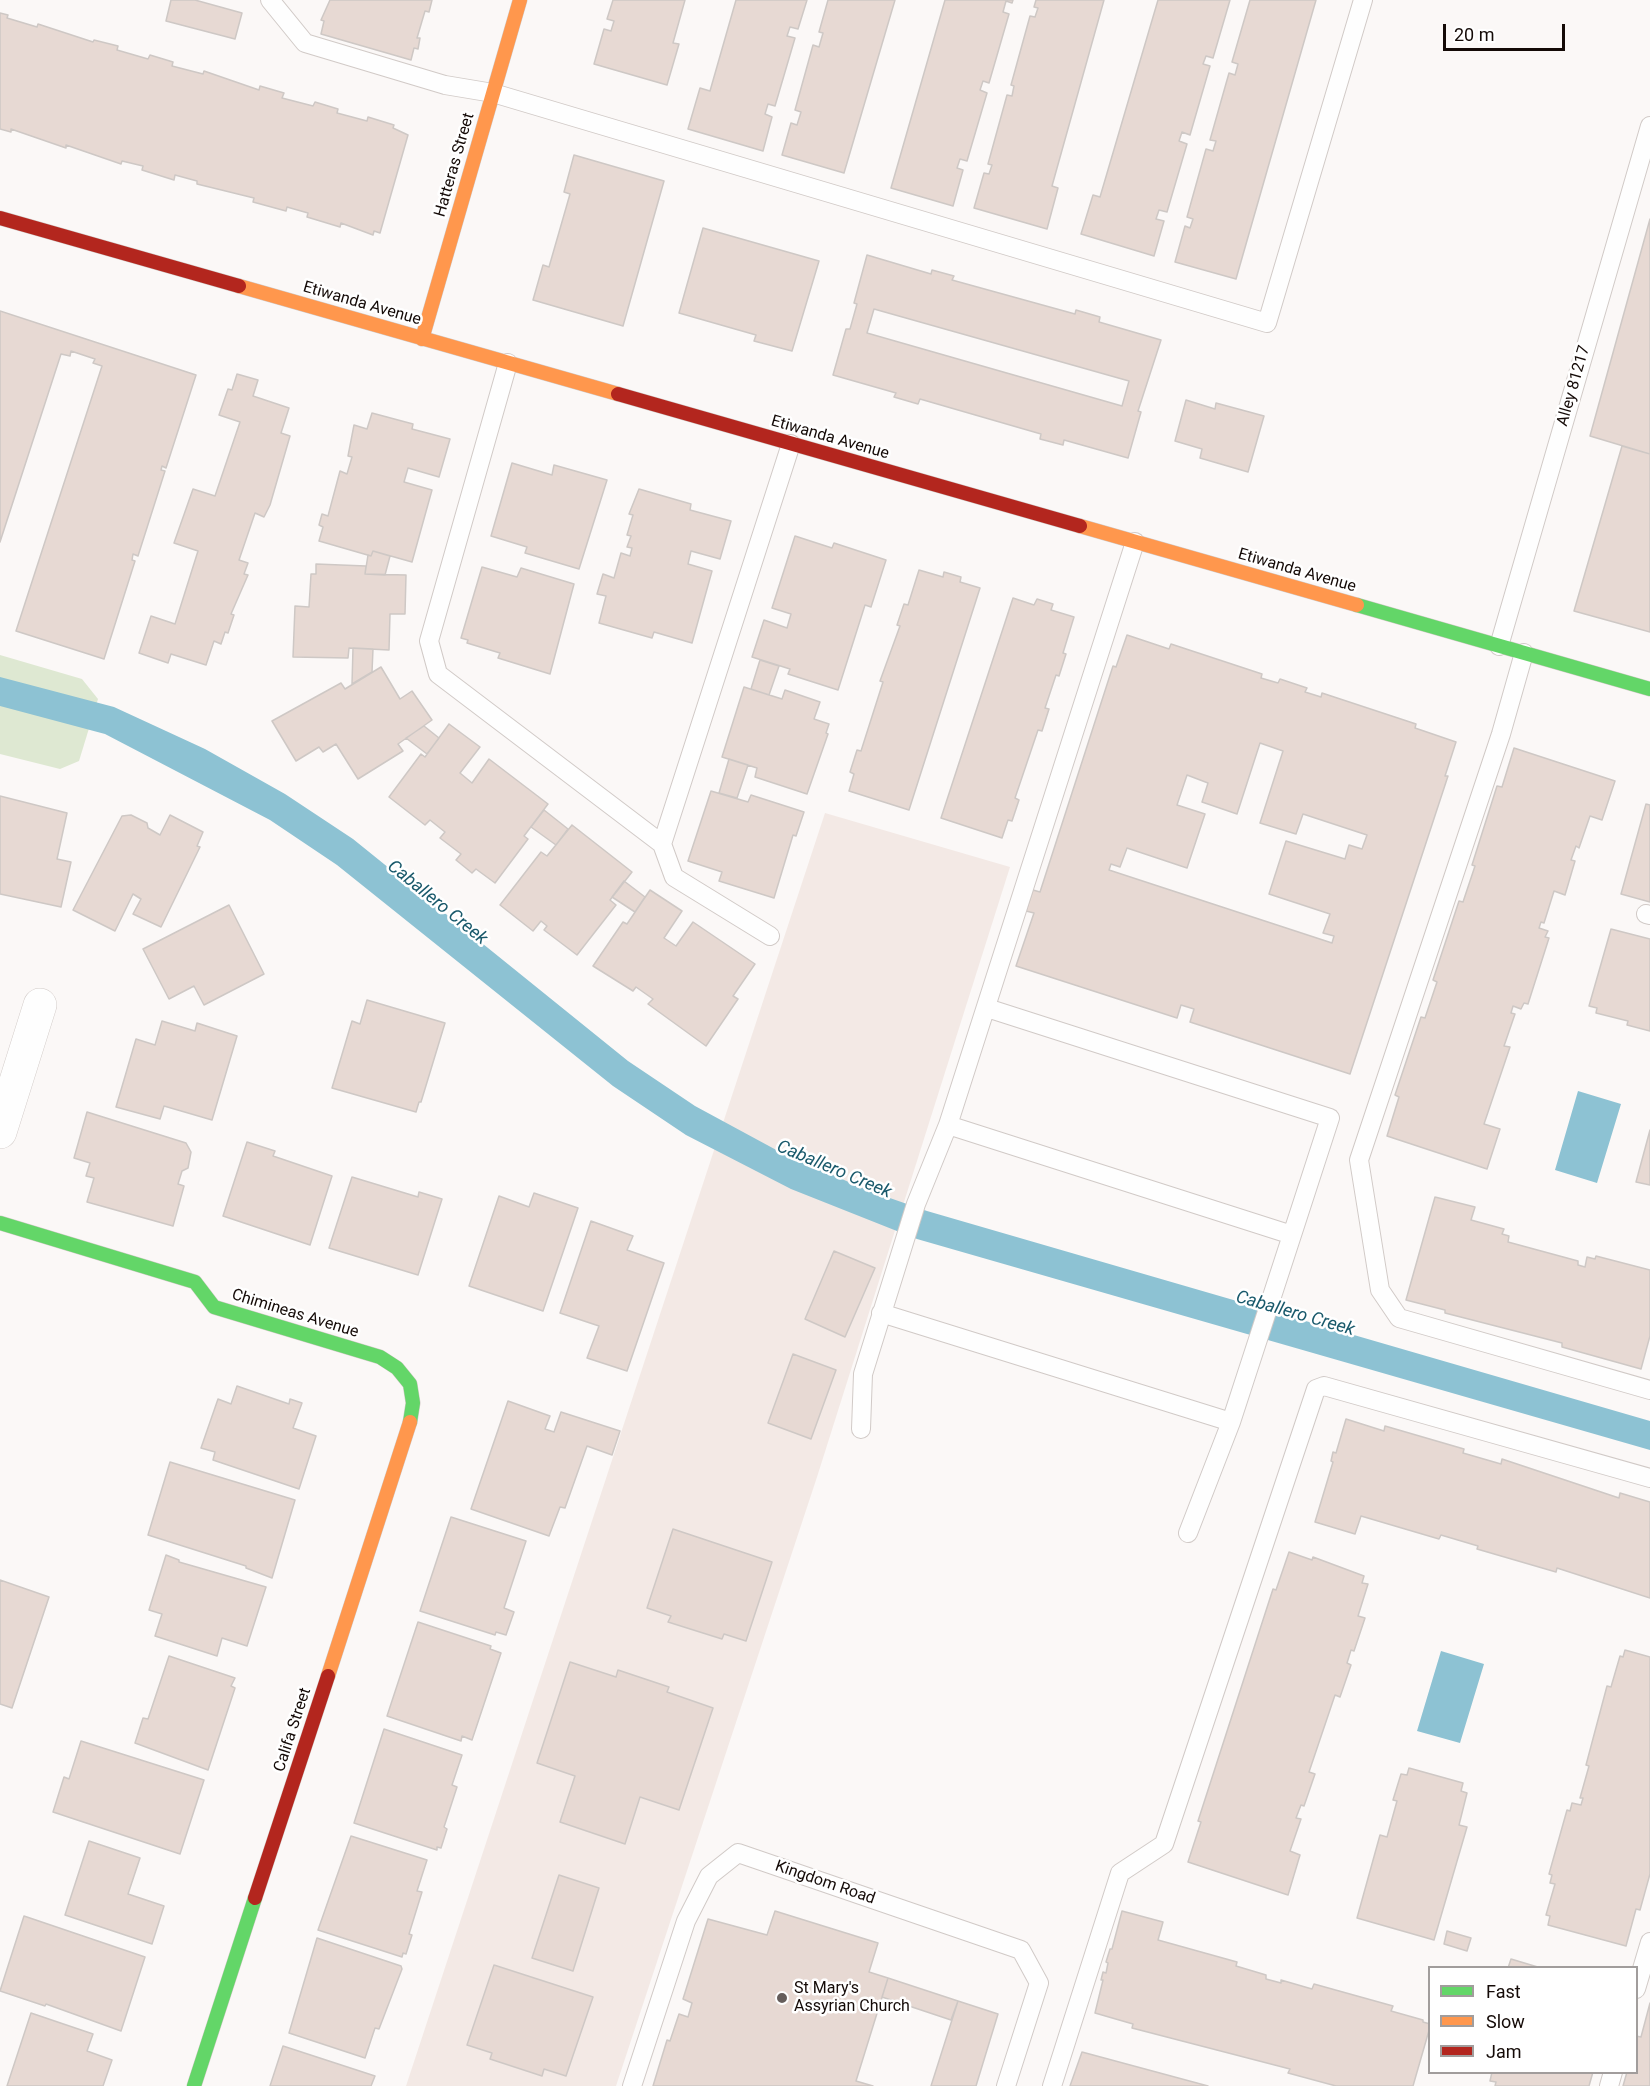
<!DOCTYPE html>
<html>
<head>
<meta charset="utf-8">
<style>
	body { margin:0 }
	#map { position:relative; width:1650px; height:2086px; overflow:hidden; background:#fbf8f7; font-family:Roboto,sans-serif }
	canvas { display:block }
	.legend { position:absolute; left:1428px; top:1966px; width:210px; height:108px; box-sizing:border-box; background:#fff; border:2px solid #a19d9c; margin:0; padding:8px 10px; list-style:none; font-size:18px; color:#140a07 }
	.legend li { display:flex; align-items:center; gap:12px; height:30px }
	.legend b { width:30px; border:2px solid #a19d9c }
	.scale { position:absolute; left:1443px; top:24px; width:122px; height:27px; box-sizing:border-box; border:3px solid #140a07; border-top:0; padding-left:8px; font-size:18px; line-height:21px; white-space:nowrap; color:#140a07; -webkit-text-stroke:4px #fff; paint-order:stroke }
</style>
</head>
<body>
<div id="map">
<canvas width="1650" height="2086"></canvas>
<ul class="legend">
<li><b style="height:8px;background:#63d668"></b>Fast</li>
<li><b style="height:8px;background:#ff974d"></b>Slow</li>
<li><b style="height:8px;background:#b3261e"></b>Jam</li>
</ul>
<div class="scale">20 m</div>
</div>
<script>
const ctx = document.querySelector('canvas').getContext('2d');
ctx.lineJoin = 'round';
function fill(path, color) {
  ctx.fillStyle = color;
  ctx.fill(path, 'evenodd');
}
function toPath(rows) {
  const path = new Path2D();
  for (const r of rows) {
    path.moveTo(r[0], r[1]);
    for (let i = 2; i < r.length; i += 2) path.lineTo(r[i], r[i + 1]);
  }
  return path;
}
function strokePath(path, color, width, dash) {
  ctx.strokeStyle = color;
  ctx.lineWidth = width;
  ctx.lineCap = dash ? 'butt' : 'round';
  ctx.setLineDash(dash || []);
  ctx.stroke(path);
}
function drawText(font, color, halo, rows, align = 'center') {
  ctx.font = font + ' Roboto,sans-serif';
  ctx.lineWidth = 5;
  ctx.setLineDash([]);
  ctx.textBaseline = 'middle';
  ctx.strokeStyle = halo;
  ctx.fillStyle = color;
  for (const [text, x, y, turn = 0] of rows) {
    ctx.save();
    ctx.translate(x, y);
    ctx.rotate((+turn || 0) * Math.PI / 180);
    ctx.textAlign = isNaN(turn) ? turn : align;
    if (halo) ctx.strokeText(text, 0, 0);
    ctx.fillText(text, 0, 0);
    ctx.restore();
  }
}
const built = toPath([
	[825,813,1010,867,817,1477,616,2086,406,2086]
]);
const green = toPath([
	[0,655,82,679,98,699,79,761,60,769,0,754]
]);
const water = toPath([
	[0,677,114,707,205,749,285,794,353,839,628,1061,695,1106,780,1152,867,1190,927,1211,1650,1421,1650,1450,917,1239,791,1189,686,1135,613,1086,337,865,270,820,105,734,0,706],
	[1578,1091,1621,1104,1597,1183,1555,1170],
	[1441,1651,1484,1664,1460,1743,1417,1731]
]);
const building = toPath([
	[171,0,195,0,242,13,235,39,166,21,171,0],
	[330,0,432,0,429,12,425,11,417,38,420,38,418,49,414,48,411,60,321,34,324,21,321,20,330,0],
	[613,0,685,0,673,43,679,44,667,85,594,64,604,29,611,31,614,21,607,19,613,0],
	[736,0,807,0,798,29,790,27,787,36,795,38,775,106,768,104,765,114,772,117,763,151,688,129,700,88,710,91,736,0],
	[828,0,895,0,844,173,782,155,791,123,797,125,801,112,795,110,813,45,819,47,823,33,819,32,828,0],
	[945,0,1013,0,1012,3,1006,1,1003,12,1009,14,989,83,983,81,980,90,987,93,967,161,960,159,957,168,963,170,953,206,891,188,945,0],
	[1036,0,1104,0,1052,186,1058,188,1047,229,974,208,984,173,989,174,992,165,988,164,1007,95,1012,96,1014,86,1011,85,1030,16,1035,17,1038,8,1034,7,1036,0],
	[1158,0,1230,0,1213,58,1206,56,1203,64,1210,66,1190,135,1182,132,1179,141,1187,144,1167,212,1159,210,1156,219,1164,221,1154,256,1081,234,1093,195,1100,197,1158,0],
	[1250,0,1316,0,1236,279,1175,262,1185,226,1190,228,1193,219,1187,217,1206,149,1213,151,1216,141,1210,140,1229,73,1235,75,1238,64,1232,62,1250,0],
	[0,13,8,15,7,18,37,27,38,24,93,42,94,40,118,46,117,50,148,59,150,55,173,62,172,66,203,74,204,71,259,90,260,86,284,93,282,98,313,106,315,102,338,109,337,113,367,121,368,117,394,125,393,128,408,135,380,233,374,231,373,235,341,223,340,227,307,217,308,213,287,207,286,211,253,202,254,198,197,184,197,181,175,175,174,180,142,170,143,166,122,161,121,164,66,145,66,148,11,129,11,132,0,129,0,13],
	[574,155,664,181,623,326,533,300,543,265,549,267,570,194,564,192,574,155],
	[1650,219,1650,454,1590,436,1650,219],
	[703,228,819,261,792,351,754,341,756,335,679,313,703,228],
	[867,255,931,274,932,270,954,276,952,280,1075,314,1076,310,1100,317,1099,322,1161,340,1138,411,1141,412,1128,458,1064,440,1063,445,1040,439,1041,434,920,399,918,404,894,397,896,393,833,375,846,329,850,329,857,304,854,303,867,255],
	[874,309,1129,381,1122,406,867,333,874,309],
	[0,311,196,375,166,468,162,466,161,470,165,471,138,556,133,554,132,560,135,561,104,659,16,631,102,366,93,363,95,359,71,351,70,356,61,354,0,542,0,311],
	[237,374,258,380,253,396,289,408,281,433,290,436,270,505,264,517,255,513,239,560,248,563,244,574,248,575,231,614,234,615,228,633,225,632,221,644,214,641,206,665,171,654,168,663,139,653,151,616,175,624,198,551,174,543,193,489,215,496,240,422,219,415,228,389,232,390,237,374],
	[1186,400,1215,409,1216,403,1264,416,1248,472,1200,458,1202,449,1175,441,1186,400],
	[372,413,413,424,412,429,450,439,439,477,408,468,404,482,432,490,412,562,373,551,371,556,319,541,323,527,319,525,322,514,328,516,340,471,347,474,352,457,348,456,354,425,367,429,372,413],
	[1622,446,1650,454,1650,632,1574,611,1622,446],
	[512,463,552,475,554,465,607,480,579,569,525,553,527,547,491,536,512,463],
	[639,489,691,504,690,510,731,521,720,559,691,551,688,564,712,571,692,643,654,632,652,638,599,623,606,596,597,594,603,574,614,578,621,553,630,556,632,548,627,547,631,536,627,535,633,515,629,514,639,489],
	[795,536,832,548,834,543,886,560,871,607,865,605,838,690,788,674,790,669,752,657,764,620,787,628,791,614,772,608,795,536],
	[373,551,390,556,385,575,365,574,368,555,371,556,373,551],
	[316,564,366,566,365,574,406,575,405,614,390,614,389,650,349,648,348,658,293,657,295,606,309,607,311,574,316,574,316,564],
	[482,567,517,577,521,568,574,584,550,674,498,658,500,653,467,643,468,640,461,638,482,567],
	[919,570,943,577,944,572,961,577,960,582,980,588,909,810,849,791,854,774,850,772,857,750,861,751,883,682,880,681,900,626,897,625,904,604,908,605,919,570],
	[1013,598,1034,605,1037,599,1053,604,1051,610,1074,617,1063,653,1066,654,1059,676,1056,675,1045,708,1049,709,1042,731,1038,730,1015,798,1019,800,1012,821,1008,820,1002,838,941,818,1013,598],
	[1127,635,1169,649,1171,644,1262,674,1261,678,1278,683,1280,679,1307,688,1305,692,1321,697,1322,693,1416,724,1415,728,1456,742,1445,776,1448,776,1350,1074,1190,1022,1194,1009,1181,1005,1177,1018,1016,966,1034,913,1026,911,1033,890,1040,892,1113,666,1116,667,1127,635],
	[1260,743,1283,751,1260,823,1296,834,1303,814,1367,835,1362,849,1349,845,1345,859,1286,841,1269,894,1330,914,1323,933,1334,936,1332,943,1109,870,1111,864,1120,867,1127,848,1187,868,1205,814,1177,805,1187,775,1208,783,1202,802,1237,814,1260,743],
	[353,648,373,649,372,672,352,684,353,648],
	[760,660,779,666,769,695,751,689,760,660],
	[381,667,400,699,412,691,432,720,398,744,403,751,358,779,336,744,323,752,319,747,296,761,272,721,341,683,345,689,381,667],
	[744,687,782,699,785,690,820,702,814,719,829,724,826,733,828,734,807,794,755,777,757,768,722,757,744,687],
	[449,724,480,747,460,773,472,783,489,759,548,804,524,836,528,839,495,883,476,869,472,873,456,860,461,854,440,838,445,832,430,820,425,825,389,797,421,754,425,757,449,724],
	[424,726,439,738,427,754,406,738,424,726],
	[1514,748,1615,781,1602,820,1590,816,1579,848,1576,846,1571,860,1575,861,1565,895,1554,891,1544,923,1541,922,1539,928,1548,931,1545,937,1549,938,1528,1004,1524,1003,1521,1009,1513,1006,1511,1013,1515,1014,1504,1046,1510,1047,1484,1124,1500,1129,1487,1169,1387,1136,1399,1097,1395,1095,1421,1017,1425,1018,1437,982,1433,980,1459,901,1463,902,1475,866,1472,865,1497,786,1502,787,1514,748],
	[729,759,748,765,737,798,719,793,729,759],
	[711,791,748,802,751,795,804,812,796,836,793,835,774,898,719,881,722,872,688,861,711,791],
	[0,796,67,813,57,859,71,862,61,907,0,894,0,796],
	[1646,804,1650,805,1650,902,1621,894,1646,804],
	[544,810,568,829,556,845,531,827,544,810],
	[131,815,147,823,148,828,160,835,170,815,203,832,197,846,200,847,161,927,133,914,141,899,133,894,115,931,73,910,122,816,131,815],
	[572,825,632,872,610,900,616,905,577,955,544,930,547,926,541,921,533,931,500,905,541,852,547,856,572,825],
	[624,881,645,897,635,912,612,897,624,881],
	[650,890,682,911,664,938,676,946,693,922,755,964,733,996,738,999,706,1046,648,1004,653,999,636,987,633,991,593,966,623,922,627,924,650,890],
	[229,905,264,974,204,1005,194,986,169,999,143,949,229,905],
	[1611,929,1650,939,1650,1031,1627,1025,1628,1021,1596,1013,1597,1008,1589,1006,1611,929],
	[367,1000,445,1023,421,1102,419,1102,416,1112,332,1088,352,1021,360,1024,367,1000],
	[162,1021,195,1031,197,1023,237,1036,212,1120,164,1106,160,1119,116,1107,136,1039,155,1045,162,1021],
	[87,1112,186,1143,191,1152,188,1168,182,1171,178,1184,184,1186,173,1226,87,1202,94,1178,86,1176,90,1163,74,1158,87,1112],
	[1650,1130,1650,1185,1636,1182,1650,1130],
	[247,1142,275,1151,273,1156,332,1176,310,1245,223,1216,247,1142],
	[352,1177,418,1197,419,1192,442,1199,418,1275,329,1248,352,1177],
	[534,1193,578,1208,543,1311,469,1286,499,1196,529,1207,534,1193],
	[1435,1197,1475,1207,1471,1220,1504,1229,1502,1234,1509,1236,1508,1242,1578,1261,1578,1265,1585,1267,1587,1257,1595,1259,1596,1256,1650,1270,1650,1336,1641,1369,1562,1347,1562,1343,1445,1313,1445,1310,1406,1300,1435,1197],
	[591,1221,633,1236,627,1250,664,1263,627,1371,587,1358,599,1326,560,1313,591,1221],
	[834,1251,875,1268,845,1337,805,1319,834,1251],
	[793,1354,836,1370,811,1439,768,1423,793,1354],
	[237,1386,289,1404,290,1399,302,1403,293,1428,316,1436,299,1489,213,1460,215,1452,201,1448,218,1399,231,1404,237,1386],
	[508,1401,550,1416,545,1429,554,1432,561,1412,620,1431,612,1455,587,1446,565,1508,560,1507,549,1536,471,1509,508,1401],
	[1346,1419,1384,1431,1385,1426,1464,1449,1463,1453,1501,1464,1502,1459,1619,1498,1620,1493,1650,1502,1650,1598,1557,1568,1556,1572,1477,1549,1478,1546,1441,1535,1439,1539,1361,1516,1355,1534,1315,1522,1333,1462,1331,1461,1333,1452,1336,1453,1346,1419],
	[170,1462,295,1500,272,1578,246,1568,246,1566,148,1535,170,1462],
	[451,1517,526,1541,504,1608,514,1612,506,1635,496,1632,495,1635,420,1611,451,1517],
	[673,1529,772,1562,746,1641,724,1634,722,1639,668,1622,671,1616,647,1608,673,1529],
	[1289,1552,1312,1560,1313,1557,1364,1576,1362,1583,1368,1584,1358,1616,1365,1618,1354,1651,1351,1650,1347,1663,1351,1665,1340,1697,1335,1695,1309,1772,1315,1774,1304,1806,1301,1805,1296,1818,1301,1819,1290,1851,1300,1855,1288,1895,1188,1862,1201,1822,1198,1821,1273,1589,1276,1590,1289,1552],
	[166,1555,179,1560,179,1562,266,1587,247,1646,222,1638,217,1656,155,1636,162,1614,149,1610,166,1555],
	[0,1580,49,1597,12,1708,0,1704,0,1580],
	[418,1622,491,1646,490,1649,501,1653,472,1740,462,1736,461,1741,387,1716,418,1622],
	[1625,1650,1650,1657,1650,1874,1640,1910,1636,1909,1626,1946,1548,1925,1550,1916,1546,1915,1555,1884,1550,1883,1552,1875,1549,1874,1567,1810,1570,1811,1572,1803,1581,1805,1583,1798,1580,1798,1589,1766,1586,1765,1607,1686,1611,1687,1620,1656,1623,1657,1625,1650],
	[169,1656,235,1678,231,1686,235,1688,208,1770,135,1743,143,1718,148,1719,169,1656],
	[570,1662,616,1677,618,1670,669,1687,667,1692,713,1708,679,1810,640,1797,625,1844,560,1822,575,1776,537,1763,570,1662],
	[384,1729,462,1755,452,1785,457,1787,444,1827,447,1829,441,1848,437,1847,437,1850,354,1823,384,1729],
	[81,1741,204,1780,180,1854,53,1812,64,1777,69,1779,81,1741],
	[1409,1768,1463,1783,1461,1791,1467,1793,1459,1825,1467,1827,1434,1940,1357,1918,1380,1835,1387,1837,1397,1801,1393,1800,1401,1774,1407,1775,1409,1768],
	[351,1836,427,1860,417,1891,422,1892,409,1934,412,1935,406,1954,403,1953,402,1957,318,1930,351,1836],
	[89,1841,140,1858,128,1894,164,1906,152,1944,65,1915,89,1841],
	[559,1875,599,1888,573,1971,532,1958,559,1875],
	[775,1911,878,1943,869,1972,888,1978,856,2081,873,2086,653,2086,667,2040,670,2041,679,2014,688,2017,692,2003,683,1999,708,1919,767,1935,775,1911],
	[1122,1911,1163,1922,1158,1940,1237,1962,1236,1966,1266,1975,1266,1979,1281,1983,1281,1980,1312,1989,1314,1984,1393,2006,1391,2011,1423,2020,1423,2022,1430,2024,1430,2027,1413,2086,1336,2086,1288,2073,1290,2069,1132,2028,1133,2024,1095,2013,1103,1980,1101,1980,1103,1972,1106,1973,1108,1963,1106,1962,1110,1949,1112,1949,1122,1911],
	[24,1916,145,1957,121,2031,46,2004,45,2006,0,1991,24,1916],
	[1447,1931,1471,1938,1467,1951,1444,1944,1447,1931],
	[317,1938,401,1966,402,1969,379,2029,375,2028,365,2058,289,2033,317,1938],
	[1511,1959,1541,1968,1508,1968,1511,1959],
	[494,1965,593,1997,566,2076,544,2069,542,2076,490,2059,492,2053,467,2045,494,1965],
	[888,1978,958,2001,951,2020,882,1997,888,1978],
	[958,2001,998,2014,976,2086,931,2086,958,2001],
	[1650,2003,1650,2086,1623,2086,1627,2072,1636,2072,1636,2036,1641,2037,1650,2003],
	[31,2013,93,2034,87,2051,112,2060,103,2086,7,2086,31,2013],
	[283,2046,375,2076,371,2086,270,2086,283,2046],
	[1082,2052,1208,2086,1070,2086,1082,2052],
	[1492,2072,1593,2072,1589,2086,1495,2086,1496,2082,1490,2081,1492,2072]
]);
const lane = toPath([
	[270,0,305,43,445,85,493,93,1267,323,1363,0],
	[508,363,429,641,438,674,662,844,674,877,770,936],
	[1499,646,1650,126],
	[1524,653,1501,734,1359,1160,1380,1290,1399,1318,1650,1390],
	[662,844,791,444],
	[1646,914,1650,915],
	[987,1008,1330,1118,1292,1235,948,1125,1135,542],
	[881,1313,1231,1422],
	[861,1429,863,1374,916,1204,948,1125],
	[1188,1533,1231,1422,1292,1235],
	[1636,1989,1650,1942],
	[632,2086,686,1921,709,1876,738,1853,1021,1950,1039,1983,1006,2086],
	[1052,2086,1120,1873,1164,1844,1316,1389,1324,1386,1650,1478],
	[1609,2086,1613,2072]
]);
const street = toPath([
	[0,1132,40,1005]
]);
const fast = toPath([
	[1357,605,1650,689],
	[0,1223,195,1282,214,1307,380,1357,397,1368,410,1384,413,1403,410,1422],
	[194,2086,255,1898]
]);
const slow = toPath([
	[239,286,618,394],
	[422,339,520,0],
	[1080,526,1357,605],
	[328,1676,410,1422]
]);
const jam = toPath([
	[0,218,239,286],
	[618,394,1080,526],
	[255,1898,328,1676]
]);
const markers = [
	[782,1998,6,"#655d5b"]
];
const streetNames = [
	["Hatteras Street",455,165,-74],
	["Etiwanda Avenue",362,304,16],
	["Alley 81217",1574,386,-74],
	["Etiwanda Avenue",830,438,16],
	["Etiwanda Avenue",1297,571,16],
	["Chimineas Avenue",295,1314,17],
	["Califa Street",293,1730,-72],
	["Kingdom Road",825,1883,19]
];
const poiNames = [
	["St Mary's",794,1989],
	["Assyrian Church",794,2007]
];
const waterNames = [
	["Caballero Creek",437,903,39],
	["Caballero Creek",834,1170,23],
	["Caballero Creek",1295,1314,16]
];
fill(built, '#f3e9e5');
fill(green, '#dee8d2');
fill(water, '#8dc2d3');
fill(building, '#e7d9d3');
strokePath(building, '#cec8c5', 1.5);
strokePath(lane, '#d1cac7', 20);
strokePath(street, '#d1cac7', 34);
strokePath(fast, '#d1cac7', 15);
strokePath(slow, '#d1cac7', 15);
strokePath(jam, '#d1cac7', 15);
strokePath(lane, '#fefefe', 18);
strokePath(street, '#fefefe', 33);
strokePath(fast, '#63d668', 14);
strokePath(slow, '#ff974d', 14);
strokePath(jam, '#b3261e', 14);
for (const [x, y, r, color] of markers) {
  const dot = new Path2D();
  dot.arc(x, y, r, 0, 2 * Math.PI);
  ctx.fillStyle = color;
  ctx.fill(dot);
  strokePath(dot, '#fff', 2);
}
drawText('16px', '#140a07', '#fff', streetNames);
drawText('16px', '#140a07', '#fff', poiNames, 'left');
drawText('italic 18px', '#19596b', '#fff', waterNames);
</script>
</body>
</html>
